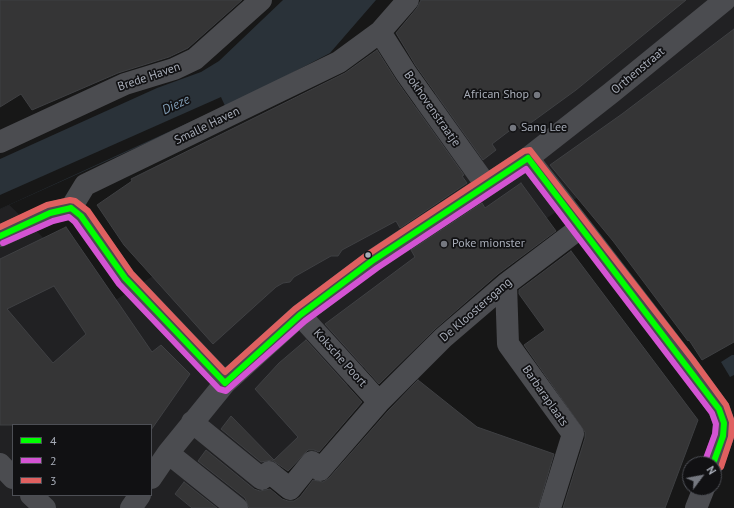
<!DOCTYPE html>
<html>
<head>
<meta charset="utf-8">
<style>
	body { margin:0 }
	#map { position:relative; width:734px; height:508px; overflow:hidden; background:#171717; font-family:"PT Sans",sans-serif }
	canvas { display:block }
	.legend { position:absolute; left:12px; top:424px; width:140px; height:72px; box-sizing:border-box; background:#111113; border:1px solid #4d4f55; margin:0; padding:5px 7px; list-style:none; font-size:12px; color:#a8adb8 }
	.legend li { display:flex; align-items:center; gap:8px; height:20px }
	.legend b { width:20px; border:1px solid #4d4f55 }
	.north { position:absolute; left:682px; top:456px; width:40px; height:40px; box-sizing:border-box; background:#111113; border:1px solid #4d4f55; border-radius:50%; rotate:58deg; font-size:11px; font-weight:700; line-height:16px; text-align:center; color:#a8adb8 }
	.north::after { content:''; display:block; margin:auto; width:14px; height:18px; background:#757880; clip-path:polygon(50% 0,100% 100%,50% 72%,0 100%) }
</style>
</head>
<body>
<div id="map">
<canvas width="734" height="508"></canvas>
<ul class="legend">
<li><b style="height:5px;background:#0f0"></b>4</li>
<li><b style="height:5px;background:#d353d3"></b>2</li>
<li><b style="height:5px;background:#df6060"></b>3</li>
</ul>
<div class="north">N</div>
</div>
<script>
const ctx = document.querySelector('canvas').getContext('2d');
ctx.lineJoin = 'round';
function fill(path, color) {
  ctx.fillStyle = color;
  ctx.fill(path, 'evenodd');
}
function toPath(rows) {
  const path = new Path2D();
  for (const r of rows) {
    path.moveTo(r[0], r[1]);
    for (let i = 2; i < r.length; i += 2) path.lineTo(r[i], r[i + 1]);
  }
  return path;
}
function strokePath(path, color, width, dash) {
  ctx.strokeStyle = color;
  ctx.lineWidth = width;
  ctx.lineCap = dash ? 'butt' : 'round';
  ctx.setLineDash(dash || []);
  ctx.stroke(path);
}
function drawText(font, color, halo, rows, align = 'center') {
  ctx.font = font + ' "PT Sans",sans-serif';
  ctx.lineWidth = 3.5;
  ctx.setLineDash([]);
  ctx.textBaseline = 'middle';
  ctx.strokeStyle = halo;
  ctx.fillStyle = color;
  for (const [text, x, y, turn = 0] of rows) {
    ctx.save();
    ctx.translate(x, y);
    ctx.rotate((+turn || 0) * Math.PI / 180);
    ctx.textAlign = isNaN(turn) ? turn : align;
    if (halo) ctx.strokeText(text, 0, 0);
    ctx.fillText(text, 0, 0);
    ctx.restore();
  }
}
const built = toPath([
	[588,0,734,0,734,91,419,305,237,508,0,508,0,196,111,303,451,84],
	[13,425,151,425,151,495,13,495]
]);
const water = toPath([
	[283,0,376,0,330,53,229,106,0,209,0,159,157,88,201,72,219,61],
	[732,355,734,355,734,375,730,377,721,362]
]);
const pier = toPath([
	[221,97,225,106,0,209,0,195]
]);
const building = toPath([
	[0,0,242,0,188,48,169,57,118,73,32,110,21,94,0,107,0,0],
	[421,0,686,0,576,90,521,130,517,125,492,144,496,150,483,160,416,66,396,33,417,8,421,0],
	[734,29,734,342,702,360,689,340,688,341,613,241,550,165,622,114,734,29],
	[377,50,396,80,464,175,462,176,467,183,400,228,396,221,342,250,338,256,331,256,294,277,290,282,283,283,276,287,213,344,124,245,97,205,132,181,131,179,345,73,377,50],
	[521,183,556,231,498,274,435,329,379,384,325,324,415,257,411,250,482,203,485,208,521,183],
	[66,227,152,352,161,345,190,374,151,430,151,425,0,425,0,259,66,227],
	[54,286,86,334,53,363,7,309,54,286],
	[571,251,698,420,665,508,563,508,585,438,585,432,524,345,545,330,519,294,519,290,571,251],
	[306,340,362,402,319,452,314,450,308,450,288,471,272,460,261,462,221,429,231,416,274,460,298,437,255,389,279,363,306,340],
	[418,380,477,427,554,454,538,508,249,508,245,498,198,461,206,450,254,489,260,491,270,489,282,499,288,501,294,501,300,497,313,480,323,482,329,478,388,411,418,380],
	[184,482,217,508,192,508,175,494,184,482]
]);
const minor = toPath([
	[380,32,406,73,486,185],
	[0,142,125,84,174,69,195,59,261,0],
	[528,158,687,365,719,409,724,423,723,436,713,464],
	[71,208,81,216,125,278,225,383],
	[0,236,50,213,71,208,85,185,339,62,380,32,408,0],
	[506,284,508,344,573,434,550,508],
	[300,315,379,402],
	[192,422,262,479,269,472,290,489,312,462,320,470,379,402,443,338,506,284,580,228],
	[168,453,237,508],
	[0,464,13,478],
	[151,478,168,453,225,383,300,315,372,261,528,158,611,93,725,0],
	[31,495,45,508],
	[131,508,140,495],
	[696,508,704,488]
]);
const bus1 = toPath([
	[528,158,719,409,724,423,723,436,713,464],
	[71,208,81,216,125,278,225,383],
	[0,236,50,213,71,208],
	[225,383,300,315,372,261,528,158]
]);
const bus2 = toPath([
	[3,243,53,221,69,217,75,222,119,284,219,389,226,391,305,321,377,268,526,169,712,413,716,424,715,434,705,461]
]);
const bus3 = toPath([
	[0,227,47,205,70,200,75,201,88,211,131,273,225,372,295,309,367,255,524,151,530,150,693,360,726,405,732,422,731,437,721,467]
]);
const markers = [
	[537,95,4,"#757880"],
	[513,128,4,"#757880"],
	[444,244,4,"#757880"],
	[368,255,3.5,"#a8adb8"]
];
const streetNames = [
	["Orthenstraat",638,71,-40],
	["Brede Haven",149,77,-19],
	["Bokhovenstraatje",432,109,55],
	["Smalle Haven",207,126,-26],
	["De Kloostersgang",476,310,-41],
	["Koksche Poort",340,358,48],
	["Barbaraplaats",545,396,55]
];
const poiNames = [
	["African Shop",529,95,"right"],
	["Sang Lee",521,128],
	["Poke mionster",452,244]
];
const waterNames = [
	["Dieze",176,105,-25]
];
fill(built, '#212123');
fill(water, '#2a3239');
fill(pier, '#171717');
fill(building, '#353536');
strokePath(building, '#3f4043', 1);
strokePath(minor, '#4b4c50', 22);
strokePath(bus1, '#0f0', 6);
strokePath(bus2, '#d353d3', 6);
strokePath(bus3, '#df6060', 6);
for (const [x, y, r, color] of markers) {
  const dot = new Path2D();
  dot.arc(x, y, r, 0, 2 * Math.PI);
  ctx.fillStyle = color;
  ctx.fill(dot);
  strokePath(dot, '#111113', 1.5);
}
drawText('12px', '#a8adb8', '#111113', streetNames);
drawText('12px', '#a8adb8', '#111113', poiNames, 'left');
drawText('italic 13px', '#7f9bb3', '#111113', waterNames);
</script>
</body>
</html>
